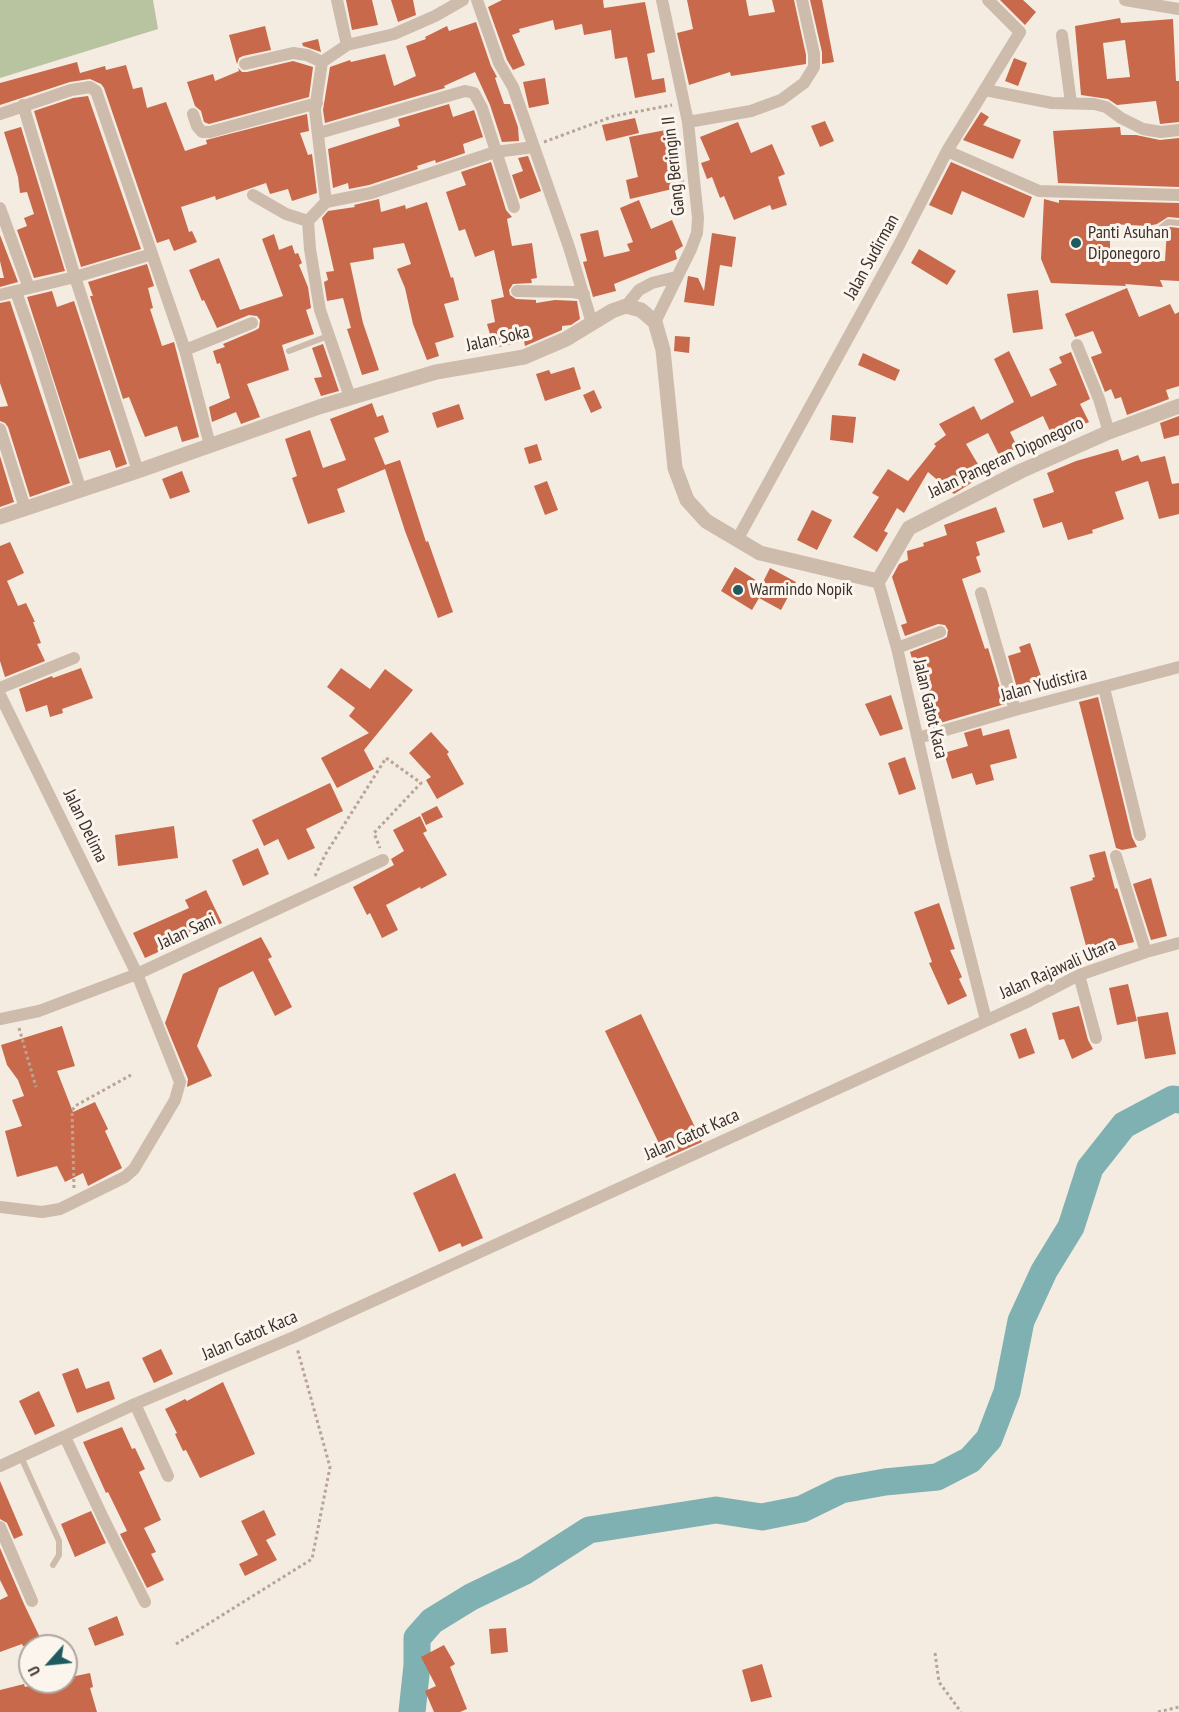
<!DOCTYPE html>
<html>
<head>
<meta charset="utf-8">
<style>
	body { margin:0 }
	#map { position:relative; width:1179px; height:1712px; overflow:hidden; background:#f4ebe1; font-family:"PT Sans Narrow",sans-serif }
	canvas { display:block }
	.north { position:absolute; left:18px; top:1634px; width:60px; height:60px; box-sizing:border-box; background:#fbf5ee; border:2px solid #aea6a0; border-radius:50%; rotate:243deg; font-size:16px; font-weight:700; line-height:24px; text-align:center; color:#3b302b }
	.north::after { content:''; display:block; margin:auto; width:21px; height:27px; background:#1f5a5e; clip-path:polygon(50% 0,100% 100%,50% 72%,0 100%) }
</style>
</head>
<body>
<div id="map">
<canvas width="1179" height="1712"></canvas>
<div class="north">U</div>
</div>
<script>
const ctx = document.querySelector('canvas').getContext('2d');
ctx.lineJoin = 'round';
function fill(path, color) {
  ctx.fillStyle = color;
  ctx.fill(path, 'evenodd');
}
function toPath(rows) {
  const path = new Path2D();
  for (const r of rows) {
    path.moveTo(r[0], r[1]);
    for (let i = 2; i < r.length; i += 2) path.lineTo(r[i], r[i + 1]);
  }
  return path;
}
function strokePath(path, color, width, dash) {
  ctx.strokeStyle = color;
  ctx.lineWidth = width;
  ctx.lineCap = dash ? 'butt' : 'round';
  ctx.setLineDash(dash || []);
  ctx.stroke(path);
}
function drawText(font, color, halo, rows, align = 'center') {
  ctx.font = font + ' "PT Sans Narrow",sans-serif';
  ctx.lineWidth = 6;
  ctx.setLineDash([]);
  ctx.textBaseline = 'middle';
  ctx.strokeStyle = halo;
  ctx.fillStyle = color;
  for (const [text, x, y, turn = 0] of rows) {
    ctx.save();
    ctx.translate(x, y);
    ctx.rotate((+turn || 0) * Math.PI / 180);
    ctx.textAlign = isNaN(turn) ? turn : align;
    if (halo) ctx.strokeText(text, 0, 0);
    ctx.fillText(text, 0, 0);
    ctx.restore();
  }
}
const green = toPath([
	[0,0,153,0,158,29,0,78]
]);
const river = toPath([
	[412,1712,417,1665,417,1638,432,1621,471,1597,525,1571,589,1530,716,1510,762,1517,802,1509,841,1490,885,1482,937,1477,970,1460,989,1439,1007,1392,1021,1321,1044,1271,1071,1227,1090,1168,1124,1125,1173,1099,1179,1100]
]);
const building = toPath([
	[346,0,372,0,378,25,352,30],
	[391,0,413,0,416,15,398,22],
	[502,0,603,0,604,8,645,2,655,52,647,54,652,80,664,78,666,92,635,98,627,57,615,59,611,30,584,35,582,24,555,30,553,20,519,29,520,32,512,35,525,65,513,70,507,60,488,7],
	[687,0,746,0,749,16,775,12,772,0,794,0,806,55,806,64,731,76,730,72,689,85,677,33,693,29],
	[810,0,822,0,834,62,822,64,822,52],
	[1000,0,1023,0,1036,12,1025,25],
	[1120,18,1121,23,1173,19,1176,81,1179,81,1179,122,1160,124,1156,101,1117,105,1108,99,1081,95,1075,26],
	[1125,40,1130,77,1107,79,1103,43],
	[476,22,491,66,497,77,495,78,504,104,510,104,518,127,519,141,502,142,490,105,475,72,444,86,445,88,325,123,323,110,330,67,350,60,351,62,385,54,394,86,416,76,406,46,426,39,425,37,447,26,449,31],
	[265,26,271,50,243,56,239,58,237,64,229,35],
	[318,39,321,52,303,46,302,43],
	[1014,58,1027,63,1018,86,1005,81],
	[293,61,313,67,309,97,209,124,204,122,201,111,195,106,187,82,213,74,215,81,239,71,238,68,242,72,247,72],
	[77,62,80,73,105,66,106,70,126,65,133,89,142,87,147,108,166,102,185,151,207,144,206,140,307,114,309,131,300,133,308,155,312,154,317,193,292,201,288,189,270,194,266,183,216,200,215,196,181,207,189,232,192,231,197,242,174,251,169,239,157,243,104,88,101,84,90,79,70,82,0,105,0,83],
	[545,78,549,104,529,108,523,82],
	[88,96,141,249,81,267,34,111,73,98],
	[449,104,453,117,474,110,483,137,463,144,465,153,436,163,435,160,417,166,418,169,369,185,349,189,348,183,333,188,328,149,400,126,398,119],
	[981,112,989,117,983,125,1021,140,1013,159,963,140],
	[635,118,639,133,606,141,602,125],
	[825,121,834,141,820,147,811,126],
	[738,122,751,153,772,144,785,174,778,177,787,205,772,210,770,205,734,220,724,196,720,198,712,177,707,179,701,163,710,160,700,137],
	[21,127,65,271,34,278,17,230,27,226,24,218,34,214,27,192,20,193,18,177,4,132],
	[1120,127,1121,135,1136,135,1160,140,1179,138,1179,187,1058,183,1053,131],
	[666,130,676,168,680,167,685,186,630,199,626,180,638,177,629,137],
	[528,156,541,191,520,199,512,175,523,171,518,158],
	[491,162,506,210,512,217,507,219,512,246,532,243,537,278,531,279,532,283,513,284,509,290,510,295,516,299,536,300,536,303,555,300,577,301,580,319,571,325,562,326,562,330,525,346,524,341,494,348,487,324,495,322,491,300,504,297,494,250,475,257,465,229,459,231,446,192,466,185,461,172],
	[951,162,1032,197,1024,218,962,191,952,215,929,205],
	[379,199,381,212,405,205,406,209,427,202,451,278,453,277,459,300,444,304,454,337,435,343,439,356,427,360,413,324,405,288,397,269,411,264,404,243,373,248,374,259,350,263,363,323,379,370,362,375,347,329,351,328,343,298,327,301,324,282,328,280,326,272,334,271,322,218,328,211,355,207,354,205],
	[1044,199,1059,203,1059,200,1179,203,1179,218,1168,217,1157,224,1148,226,1110,224,1110,262,1165,261,1167,229,1170,227,1179,228,1179,281,1160,280,1163,287,1125,284,1126,286,1051,283,1041,259],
	[639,200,651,229,672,220,683,246,675,251,677,259,614,284,616,291,593,297,583,262,587,261,580,234,598,230,604,257,630,251,627,244,633,242,620,208],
	[712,233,736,237,732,267,720,265,714,306,684,302,688,276,698,278,704,291],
	[274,234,279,250,292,245,295,254,298,253,302,263,299,265,308,287,311,308,306,310,314,334,282,345,289,370,247,384,260,417,241,424,236,412,212,422,209,407,230,398,220,363,217,364,213,351,225,347,223,344,256,330,259,328,260,320,257,316,249,315,217,328,204,300,202,301,189,270,219,258,240,310,283,296,262,239],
	[0,235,18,282,0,287,0,278,4,278,0,261],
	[919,249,956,271,947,285,911,263],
	[147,264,154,286,148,288,153,308,150,309,162,346,174,342,199,437,182,442,177,426,145,437,129,397,123,399,90,296,93,296,88,282],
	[1127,288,1139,317,1170,304,1175,314,1179,312,1179,386,1166,390,1169,399,1127,415,1121,397,1115,399,1111,389,1105,392,1091,357,1102,353,1093,331,1075,337,1065,314],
	[1038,290,1043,329,1013,333,1007,294],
	[52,291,57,307,74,301,127,464,116,468,110,450,79,459,27,297],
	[10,301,70,483,30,497,8,427,5,423,0,421,0,407,8,406,0,383,0,303],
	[675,336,690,337,689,353,674,351],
	[323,344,339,391,321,396,314,378,322,377,312,348],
	[1009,351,1031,397,1057,385,1049,369,1062,363,1059,357,1071,352,1090,399,1080,404,1089,422,1072,430,1074,433,1055,442,1043,416,1010,432,1018,448,1000,457,988,433,966,444,982,471,982,476,954,494,928,472,904,513,897,508,884,531,888,533,877,552,853,537,879,497,872,493,888,469,908,481,936,446,934,444,946,435,939,424,974,406,981,420,1014,402,994,359],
	[863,353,900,370,895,381,858,365],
	[574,367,581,389,545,401,536,374,549,370,551,374],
	[594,390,602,408,591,413,583,395],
	[372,403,377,417,383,415,389,432,374,438,385,465,400,460,426,542,428,541,453,612,438,618,405,531,385,469,337,489,345,512,308,524,292,478,297,476,285,439,310,430,323,468,346,460,330,419],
	[459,404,464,419,437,428,432,413],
	[832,415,856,417,853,443,830,440],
	[1179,416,1179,435,1164,439,1160,423],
	[537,444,542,460,529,464,524,448],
	[1118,449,1122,461,1138,455,1141,462,1165,456,1172,484,1179,483,1179,514,1159,519,1148,481,1115,492,1124,519,1092,530,1093,533,1068,540,1062,522,1043,528,1033,499,1054,492,1047,473,1076,461],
	[0,456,14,502,0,507],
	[182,471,190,492,170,499,162,479],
	[547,481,558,510,545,515,534,486],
	[996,507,1005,532,976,542,980,555,976,557,981,572,962,579,985,649,988,648,1005,704,930,726,920,696,923,694,910,652,943,639,947,637,948,630,945,625,938,624,905,636,901,625,907,623,892,577,899,564,908,560,907,551,924,546,923,543,947,535,944,525],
	[812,510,832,520,817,550,797,540],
	[10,542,24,573,7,581,18,606,26,603,35,622,33,622,41,643,37,644,45,661,5,677,0,661,0,546],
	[735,567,762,584,770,568,796,582,781,610,759,598,752,610,721,591],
	[1030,643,1042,679,1017,688,1008,656,1021,652,1019,647],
	[81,668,93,698,62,709,63,713,50,717,47,705,26,712,19,689,52,676,53,678],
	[341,668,370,689,385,669,413,690,364,750,374,769,337,788,321,758,369,733,349,716,355,708,327,687],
	[891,695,903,729,880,736,865,704],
	[1098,697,1132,837,1137,847,1122,850,1116,848,1079,702],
	[981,728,983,736,1009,729,1017,758,990,765,994,780,976,785,972,773,952,779,944,753,968,746,964,733],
	[431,732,449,752,447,754,464,784,437,799,426,780,431,777,409,753],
	[905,757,916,789,899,795,888,763],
	[330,783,343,811,306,829,315,848,288,860,278,839,264,846,252,820],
	[437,806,443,817,426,825,421,814],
	[420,816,427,831,423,833,447,875,421,889,420,887,386,905,398,930,382,938,370,913,367,915,353,887,394,865,391,859,404,851,393,830],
	[174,826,178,858,118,866,115,835],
	[258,848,269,874,243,886,232,860],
	[1105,851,1115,889,1117,888,1134,942,1109,948,1110,951,1089,957,1070,887,1093,880,1092,878,1095,877,1089,855],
	[1151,878,1167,936,1151,940,1133,884],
	[206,890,222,923,145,958,133,933,189,908,185,900],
	[939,903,955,949,950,950,962,977,959,979,967,996,948,1005,929,963,932,962,914,912],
	[261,937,272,957,268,959,292,1007,275,1016,253,971,219,988,197,1046,212,1076,187,1087,188,1079,165,1023,183,974],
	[1128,984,1137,1021,1117,1025,1109,988],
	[1079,1006,1088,1040,1093,1049,1072,1059,1064,1039,1059,1040,1052,1013],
	[1168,1012,1176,1054,1145,1059,1137,1017],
	[641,1014,702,1142,666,1158,605,1031],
	[62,1026,75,1066,57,1071,73,1112,95,1102,108,1129,105,1131,122,1168,88,1186,83,1173,65,1182,57,1166,17,1177,5,1131,22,1126,12,1100,24,1096,18,1080,7,1065,1,1045],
	[1026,1028,1035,1053,1019,1059,1010,1034],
	[455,1173,483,1238,462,1247,460,1243,439,1252,413,1193],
	[161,1349,173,1374,154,1383,142,1358],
	[78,1368,86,1389,109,1381,115,1399,77,1413,62,1374],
	[223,1382,255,1454,200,1478,186,1450,183,1451,175,1434,177,1433,165,1409,185,1399,187,1401],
	[39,1391,55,1426,35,1435,19,1401],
	[122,1427,132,1449,135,1448,145,1469,139,1472,161,1520,144,1528,156,1552,151,1554,164,1580,147,1588,120,1534,127,1531,108,1492,106,1493,83,1442],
	[0,1481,23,1535,14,1539,7,1523,0,1519],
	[264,1510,276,1535,266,1540,277,1560,245,1576,239,1564,258,1555,241,1521],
	[91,1511,106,1543,75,1557,61,1524],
	[0,1548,24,1604,44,1646,23,1646,22,1644,0,1652,0,1600,8,1596,0,1580],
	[117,1616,124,1635,95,1646,88,1628],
	[506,1628,508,1652,491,1654,489,1629],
	[444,1645,455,1664,450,1667,467,1709,460,1712,434,1712,425,1691,436,1686,421,1657],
	[762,1664,772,1697,751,1702,742,1670],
	[90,1673,93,1687,90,1688,97,1712,0,1712,0,1690,24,1684,25,1687,46,1682,66,1682,66,1678]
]);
const path = toPath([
	[544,142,614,116,672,105],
	[315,876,325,855,386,758,421,783,374,833,380,848],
	[19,1028,36,1087],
	[74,1188,72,1111,75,1106,131,1075],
	[176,1644,312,1559,330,1467,297,1348],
	[935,1653,939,1682,961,1712],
	[1158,1712,1179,1707]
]);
const service = toPath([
	[1127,235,1159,229,1168,222,1179,223],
	[289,351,328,336],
	[21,1457,59,1541,59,1555,53,1565]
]);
const minor = toPath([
	[337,0,347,45],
	[477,0,499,63,513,87,569,247,592,323],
	[1125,0,1179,9],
	[1062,35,1071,103],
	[245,64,293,53,307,55,322,62],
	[985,90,1052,103,1094,104,1106,107,1121,118,1143,129,1161,132,1179,130],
	[23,105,75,277,138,471],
	[0,114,71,90,90,87,96,91,185,350,210,445],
	[193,114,197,126,202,132,210,132,317,103],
	[688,122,751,111,781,100,804,83,814,67,814,54,802,0],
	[319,133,465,91,474,93,482,108,514,207],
	[947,151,1039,191,1179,195],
	[253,195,286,214,308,221],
	[326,202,371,193,495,152,534,147],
	[0,208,29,288],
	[517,291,573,292,584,294],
	[16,292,37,351,81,491],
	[0,295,75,277,152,254],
	[626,306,639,290,652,283,676,277],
	[655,322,691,249,697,233,698,218,688,122,662,0],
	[1077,345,1099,399,1109,432],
	[185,350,252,323],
	[350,397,320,310,310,249,308,221,326,202,315,110,322,62,347,45,394,34,435,16,463,0],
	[0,429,25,508],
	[737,540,899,245,947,151,1020,32,988,0],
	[878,581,897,648,944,854,986,1020],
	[981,593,1015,710],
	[897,648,940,632],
	[0,688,74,658],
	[1104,688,1140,835],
	[0,695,137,974,180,1082,175,1100,134,1169,125,1177,60,1209,42,1212,0,1207],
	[918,738,1015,710,1179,667],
	[1116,856,1146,952],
	[1079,975,1096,1038],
	[0,1019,39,1011,137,974,383,860],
	[135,1404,168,1476],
	[65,1437,104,1520,145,1602],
	[0,1466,135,1404,294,1337,1029,1001,1079,975,1146,952,1179,943],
	[0,1527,32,1601]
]);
const tertiary = toPath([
	[0,517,138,471,319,407,436,372,524,357,566,339,612,311,626,306,641,310,655,322,663,350,675,468,687,500,706,521,760,553,878,581,909,528,1021,471,1109,432,1179,406]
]);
const markers = [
	[1076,243,6,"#1f5a5e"],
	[738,590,6,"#1f5a5e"]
];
const streetNames = [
	["Gang Beringin II",674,166,-96],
	["Jalan Sudirman",872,257,-61],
	["Jalan Soka",498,339,-13],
	["Jalan Pangeran Diponegoro",1006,458,-25],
	["Jalan Yudistira",1044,685,-15],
	["Jalan Gatot Kaca",930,709,77],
	["Jalan Delima",85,826,64],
	["Jalan Sani",187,932,-25],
	["Jalan Rajawali Utara",1058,969,-24],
	["Jalan Gatot Kaca",692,1135,-24],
	["Jalan Gatot Kaca",250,1336,-23]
];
const poiNames = [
	["Panti Asuhan",1088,233],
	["Diponegoro",1088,254],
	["Warmindo Nopik",750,590]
];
fill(green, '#b8c4a0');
strokePath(river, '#7fb0b2', 27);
fill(building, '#c8694b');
strokePath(path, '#b9a596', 3, [3, 3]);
strokePath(service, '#cdbbac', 6);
strokePath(minor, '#cdbbac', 12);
strokePath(tertiary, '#cdbbac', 15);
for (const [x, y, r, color] of markers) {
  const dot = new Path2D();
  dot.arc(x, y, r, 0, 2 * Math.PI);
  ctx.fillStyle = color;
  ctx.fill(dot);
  strokePath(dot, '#fbf5ee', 2);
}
drawText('18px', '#3b302b', '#fbf5ee', streetNames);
drawText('18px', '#3b302b', '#fbf5ee', poiNames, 'left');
</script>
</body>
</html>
